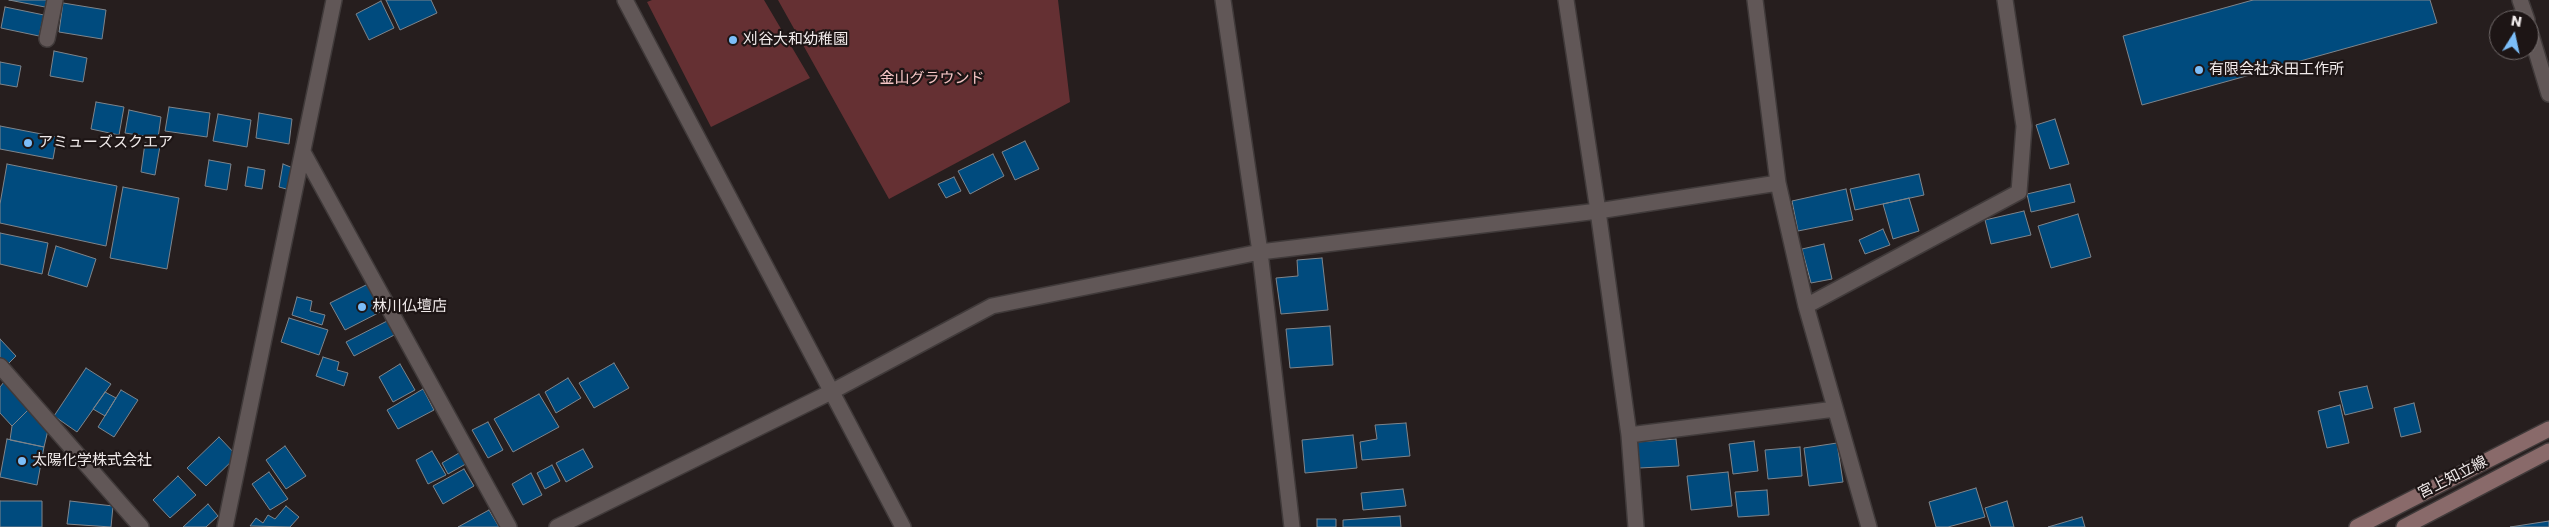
<!DOCTYPE html>
<html>
<head>
<meta charset="utf-8">
<style>
	body { margin:0 }
	#map { position:relative; width:2549px; height:527px; overflow:hidden; background:#261e1e; font-family:Poppins,sans-serif }
	canvas { display:block }
	.north { position:absolute; left:2489px; top:10px; width:50px; height:50px; box-sizing:border-box; background:#1d1515; border:1px solid #716a6a; border-radius:50%; rotate:10deg; font-size:14px; font-weight:700; line-height:20px; text-align:center; color:#f0eaea }
	.north::after { content:''; display:block; margin:auto; width:18px; height:22px; background:#7cbef9; clip-path:polygon(50% 0,100% 100%,50% 72%,0 100%) }
</style>
</head>
<body>
<div id="map">
<canvas width="2549" height="527"></canvas>
<div class="north">N</div>
</div>
<script>
const ctx = document.querySelector('canvas').getContext('2d');
ctx.lineJoin = 'round';
function fill(path, color) {
  ctx.fillStyle = color;
  ctx.fill(path, 'evenodd');
}
function toPath(rows) {
  const path = new Path2D();
  for (const r of rows) {
    path.moveTo(r[0], r[1]);
    for (let i = 2; i < r.length; i += 2) path.lineTo(r[i], r[i + 1]);
  }
  return path;
}
function strokePath(path, color, width, dash) {
  ctx.strokeStyle = color;
  ctx.lineWidth = width;
  ctx.lineCap = dash ? 'butt' : 'round';
  ctx.setLineDash(dash || []);
  ctx.stroke(path);
}
function drawText(font, color, halo, rows, align = 'center') {
  ctx.font = font + ' Poppins,"Noto Sans JP",sans-serif';
  ctx.lineWidth = 4.5;
  ctx.setLineDash([]);
  ctx.textBaseline = 'middle';
  ctx.strokeStyle = halo;
  ctx.fillStyle = color;
  for (const [text, x, y, turn = 0] of rows) {
    ctx.save();
    ctx.translate(x, y);
    ctx.rotate((+turn || 0) * Math.PI / 180);
    ctx.textAlign = isNaN(turn) ? turn : align;
    if (halo) ctx.strokeText(text, 0, 0);
    ctx.fillText(text, 0, 0);
    ctx.restore();
  }
}
const green = toPath([
	[652,0,764,0,810,78,711,127,647,2],
	[778,0,1058,0,1070,102,889,199]
]);
const building = toPath([
	[9,0,47,0,45,7,9,0],
	[386,0,431,0,437,13,400,30,386,0],
	[2253,0,2430,0,2437,23,2142,105,2123,36,2253,0],
	[381,1,394,28,369,40,356,14,381,1],
	[63,3,106,10,102,39,59,32,63,3],
	[5,7,44,15,39,36,1,28,5,7],
	[54,51,87,58,83,82,50,76,54,51],
	[0,62,21,66,17,87,0,84,0,62],
	[96,102,124,107,119,135,91,129,96,102],
	[169,107,210,113,207,137,165,131,169,107],
	[129,110,161,117,158,138,125,133,129,110],
	[259,113,292,119,289,144,256,138,259,113],
	[218,114,251,120,247,147,213,141,218,114],
	[2055,119,2069,164,2050,169,2036,125,2055,119],
	[0,126,57,137,53,159,0,149,0,126],
	[1025,141,1039,169,1015,180,1002,152,1025,141],
	[145,143,160,146,155,175,141,172,145,143],
	[993,154,1004,176,970,194,958,171,993,154],
	[209,160,231,164,227,190,205,186,209,160],
	[7,164,117,186,106,246,0,223,0,204,7,164],
	[283,164,293,168,290,190,279,187,283,164],
	[248,167,265,170,262,189,245,186,248,167],
	[1919,174,1924,195,1855,210,1850,189,1919,174],
	[954,177,961,191,946,198,938,184,954,177],
	[2070,184,2075,202,2031,212,2027,194,2070,184],
	[123,187,179,198,167,269,110,258,123,187],
	[1846,189,1853,220,1798,231,1792,201,1846,189],
	[1909,198,1919,231,1893,239,1883,204,1909,198],
	[2024,211,2031,235,1991,244,1985,220,2024,211],
	[2078,214,2091,257,2051,268,2038,226,2078,214],
	[1883,229,1890,245,1865,254,1859,240,1883,229],
	[0,233,48,243,42,274,0,264,0,233],
	[1824,244,1832,279,1811,283,1802,249,1824,244],
	[56,246,96,259,87,287,48,275,56,246],
	[1322,258,1328,310,1281,314,1276,278,1298,276,1297,260,1322,258],
	[372,282,386,309,345,330,330,303,372,282],
	[297,297,312,301,310,311,325,315,322,325,292,315,297,297],
	[289,318,328,330,319,355,281,342,289,318],
	[391,319,398,333,354,356,346,342,391,319],
	[1330,326,1333,365,1290,368,1286,329,1330,326],
	[0,339,16,356,7,365,0,358,0,339],
	[323,357,339,362,337,370,348,373,344,386,316,376,323,357],
	[614,363,629,388,594,408,579,383,614,363],
	[400,364,415,390,393,402,379,377,400,364],
	[86,368,111,384,77,432,54,416,86,368],
	[568,378,581,398,556,413,545,392,568,378],
	[4,382,29,409,12,426,0,413,0,387,4,382],
	[2367,386,2373,408,2345,415,2339,392,2367,386],
	[423,389,434,410,398,429,387,410,423,389],
	[121,390,138,400,114,437,98,427,121,390],
	[105,392,116,398,105,416,93,409,105,392],
	[539,394,559,427,513,452,494,419,539,394],
	[2414,403,2421,432,2401,437,2394,408,2414,403],
	[2340,405,2349,443,2327,448,2318,411,2340,405],
	[29,409,48,430,44,447,10,440,12,426,29,409],
	[488,422,503,450,488,458,472,430,488,422],
	[1406,423,1410,456,1362,460,1360,442,1377,439,1375,425,1406,423],
	[1353,435,1357,468,1305,473,1302,440,1353,435],
	[219,437,237,456,206,486,187,468,219,437],
	[7,439,44,447,37,485,0,477,7,439],
	[1676,439,1679,466,1639,468,1637,442,1676,439],
	[1754,441,1758,471,1733,474,1729,444,1754,441],
	[1837,443,1843,482,1809,486,1804,448,1837,443],
	[285,446,306,476,286,489,266,460,285,446],
	[1800,447,1802,476,1768,479,1765,450,1800,447],
	[583,449,593,467,566,482,556,463,583,449],
	[464,450,471,461,448,474,442,463,464,450],
	[432,451,446,475,428,484,416,460,432,451],
	[552,465,560,481,545,489,537,473,552,465],
	[464,469,474,486,443,504,433,486,464,469],
	[269,472,288,499,270,510,252,484,269,472],
	[1728,472,1732,506,1691,510,1687,476,1728,472],
	[531,473,542,495,523,505,512,484,531,473],
	[178,476,196,495,170,518,153,500,178,476],
	[1976,488,1985,517,1948,527,1936,527,1929,502,1976,488],
	[1403,489,1406,506,1363,510,1361,493,1403,489],
	[1767,490,1769,515,1738,517,1735,492,1767,490],
	[0,501,42,501,42,527,0,527,0,501],
	[70,501,113,506,111,527,67,524,70,501],
	[2007,501,2014,527,1991,527,1985,508,2007,501],
	[208,504,218,516,206,527,183,527,208,504],
	[286,506,299,517,290,527,250,526,256,518,263,523,268,515,275,519,286,506],
	[489,510,499,527,458,527,489,510],
	[1400,516,1401,527,1343,527,1343,520,1400,516],
	[2082,517,2085,527,2048,527,2082,517],
	[1317,519,1336,519,1336,527,1317,527,1317,519],
	[2549,521,2549,527,2510,527,2549,521]
]);
const street = toPath([
	[625,0,903,527],
	[1223,0,1260,252,1292,527],
	[1566,0,1598,211,1629,435,1636,527],
	[1755,0,1778,183,1806,306,1869,527],
	[2520,0,2527,20],
	[2529,28,2549,94],
	[47,39,55,0],
	[303,152,509,527],
	[1806,306,2019,192,2024,126,2005,0],
	[0,366,141,527],
	[1629,435,1835,409],
	[225,527,334,0],
	[557,527,831,392,992,306,1260,252,1598,211,1778,183]
]);
const secondary = toPath([
	[2357,527,2549,429],
	[2404,527,2549,451]
]);
const markers = [
	[733,40,5,"#7cbef9"],
	[2199,70,5,"#7cbef9"],
	[28,143,5,"#7cbef9"],
	[362,307,5,"#7cbef9"],
	[22,461,5,"#7cbef9"]
];
const poiNames = [
	["刈谷大和幼稚園",743,40],
	["有限会社永田工作所",2209,70],
	["アミューズスクエア",38,143],
	["林川仏壇店",372,307],
	["太陽化学株式会社",32,461]
];
const parkNames = [
	["金山グラウンド",932,79]
];
const streetNames = [
	["宮上知立線",2453,478,-27]
];
fill(green, '#653033');
fill(building, '#004b7e');
strokePath(building, '#7e858c', 1);
strokePath(street, '#403a3a', 18);
strokePath(secondary, '#403a3a', 18);
strokePath(street, '#615757', 15);
strokePath(secondary, '#896a6a', 15);
for (const [x, y, r, color] of markers) {
  const dot = new Path2D();
  dot.arc(x, y, r, 0, 2 * Math.PI);
  ctx.fillStyle = color;
  ctx.fill(dot);
  strokePath(dot, '#1d1515', 2);
}
drawText('15px', '#f0eaea', '#1d1515', poiNames, 'left');
drawText('15px', '#f6c6c6', '#1d1515', parkNames);
drawText('15px', '#f0eaea', '#1d1515', streetNames);
</script>
</body>
</html>
